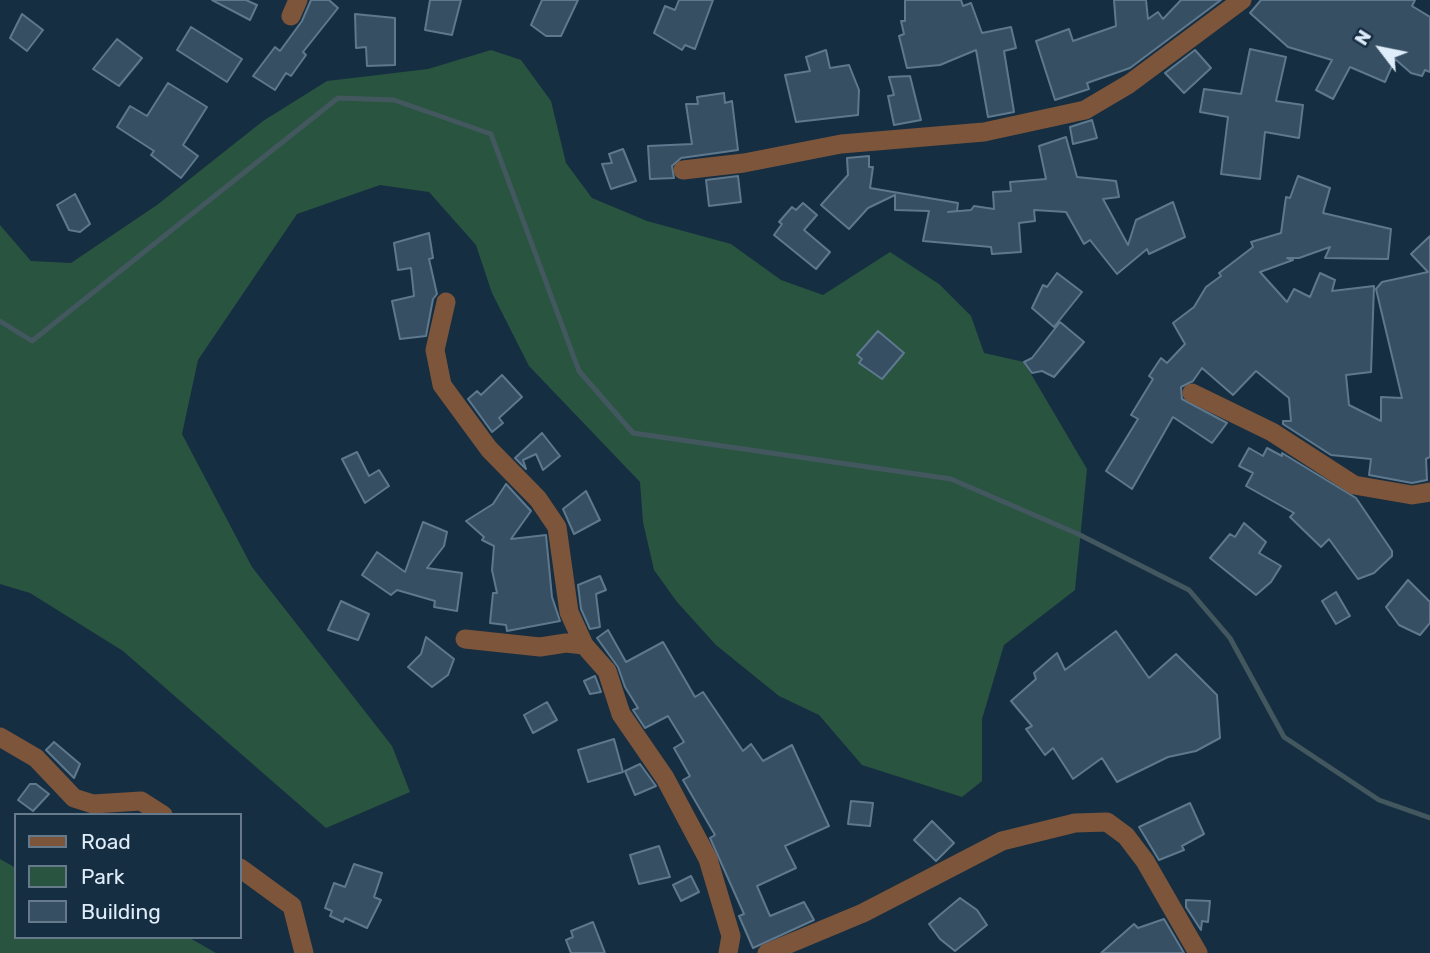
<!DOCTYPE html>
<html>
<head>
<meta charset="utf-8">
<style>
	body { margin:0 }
	#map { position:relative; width:1430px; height:953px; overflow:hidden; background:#162e41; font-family:Rubik,sans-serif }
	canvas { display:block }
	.legend { position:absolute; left:14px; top:813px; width:228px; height:126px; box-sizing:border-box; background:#162e41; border:2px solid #667a8b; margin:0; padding:9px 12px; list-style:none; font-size:21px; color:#dfedfa }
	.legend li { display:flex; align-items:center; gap:14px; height:35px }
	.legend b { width:35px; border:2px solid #667a8b }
	.north { position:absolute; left:1346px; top:14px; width:70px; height:70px; -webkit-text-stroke:5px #162e41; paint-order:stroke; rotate:302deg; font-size:19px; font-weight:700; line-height:28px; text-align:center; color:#dfedfa }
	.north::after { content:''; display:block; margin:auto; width:24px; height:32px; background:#dfedfa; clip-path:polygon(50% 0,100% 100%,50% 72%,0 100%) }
</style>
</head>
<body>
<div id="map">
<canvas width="1430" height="953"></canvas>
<ul class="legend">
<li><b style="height:9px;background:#7d553b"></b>Road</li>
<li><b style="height:19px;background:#295440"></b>Park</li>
<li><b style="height:19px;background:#364f63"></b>Building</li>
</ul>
<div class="north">N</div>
</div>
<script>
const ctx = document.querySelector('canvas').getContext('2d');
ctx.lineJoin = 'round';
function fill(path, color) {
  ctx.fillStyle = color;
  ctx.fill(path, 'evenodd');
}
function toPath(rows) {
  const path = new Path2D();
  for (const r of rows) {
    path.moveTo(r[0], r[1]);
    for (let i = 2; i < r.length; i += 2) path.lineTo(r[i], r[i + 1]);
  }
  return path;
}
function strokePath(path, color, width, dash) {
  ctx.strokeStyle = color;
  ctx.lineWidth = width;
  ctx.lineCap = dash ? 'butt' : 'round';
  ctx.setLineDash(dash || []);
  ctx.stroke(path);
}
const green = toPath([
	[491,50,521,60,551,101,566,163,592,198,647,221,731,244,781,280,823,295,890,252,939,284,971,316,984,353,1024,362,1087,469,1075,590,1004,645,982,719,982,781,962,797,862,765,819,715,779,696,716,645,677,602,654,570,643,522,640,482,529,366,492,293,476,245,429,192,380,185,297,214,198,360,182,434,252,567,392,746,410,792,326,828,123,651,30,593,0,584,0,225,31,261,71,263,157,205,263,121,327,81,428,69],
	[0,859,16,868,16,937,188,937,216,953,0,953]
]);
const stream = toPath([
	[0,321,32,341,338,98,394,100,491,134,579,371,633,433,951,479,1078,534,1189,590,1230,638,1284,737,1379,800,1430,818]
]);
const building = toPath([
	[212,0,246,0,257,5,250,20,212,0],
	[311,0,329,0,338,8,303,52,306,55,291,76,286,73,275,90,253,76,275,47,280,51,302,21,311,0],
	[430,0,461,0,452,35,425,30,430,0],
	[542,0,578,0,561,36,546,36,531,25,542,0],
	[679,0,713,0,695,49,685,45,682,50,654,33,665,6,675,10,679,0],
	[905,0,961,0,963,6,971,3,982,33,1011,27,1016,48,1004,51,1014,112,988,117,976,50,940,65,907,68,899,36,904,34,901,21,905,21,905,0],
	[1114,0,1146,0,1148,19,1158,12,1163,19,1181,0,1221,0,1130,68,1087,83,1089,89,1055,100,1036,41,1069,29,1073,41,1116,26,1114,0],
	[1261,0,1415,0,1412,6,1430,17,1430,72,1425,70,1422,76,1411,73,1395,59,1385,82,1350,67,1333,99,1316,90,1332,60,1288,47,1250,13,1261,0],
	[22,14,43,30,27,51,10,38,22,14],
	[355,14,395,18,395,65,367,66,366,47,356,48,355,14],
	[191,27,242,59,227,82,177,50,191,27],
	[117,39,142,58,119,86,93,69,117,39],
	[1250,49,1286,57,1276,101,1303,105,1299,138,1265,132,1260,179,1221,174,1228,117,1200,112,1204,89,1241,94,1250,49],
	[826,50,830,68,849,65,859,90,858,115,796,122,785,75,810,71,806,57,826,50],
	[1195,50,1211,68,1184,93,1165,73,1195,50],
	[910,76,921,120,894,125,888,96,894,95,889,77,910,76],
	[168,83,207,107,183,145,198,156,181,178,151,155,154,151,117,127,130,106,147,116,168,83],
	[724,93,725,103,732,101,738,150,681,158,672,166,674,178,650,179,648,146,692,144,686,104,698,104,697,97,724,93],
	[1092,120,1097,138,1073,144,1070,127,1092,120],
	[1066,137,1077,177,1116,181,1119,197,1103,199,1128,245,1136,220,1173,202,1185,237,1149,254,1147,249,1117,274,1090,240,1084,244,1066,212,1034,210,1035,221,1019,223,1021,252,992,254,991,247,923,241,929,211,895,210,895,195,868,208,849,229,821,205,848,175,847,158,869,156,869,167,873,167,870,188,958,203,957,211,948,212,971,210,974,206,994,209,993,192,1011,191,1010,182,1046,179,1039,146,1066,137],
	[623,149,636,181,611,189,602,164,612,163,609,154,623,149],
	[738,176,741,202,709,206,706,180,738,176],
	[1298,176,1330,188,1323,213,1391,229,1388,259,1325,258,1330,247,1299,258,1287,258,1293,260,1260,272,1287,302,1294,289,1310,297,1320,273,1335,280,1332,291,1374,286,1371,372,1346,375,1349,405,1381,421,1381,397,1402,398,1376,289,1382,282,1428,272,1411,254,1430,236,1430,457,1426,459,1427,480,1412,483,1369,475,1371,459,1331,455,1283,424,1283,421,1291,421,1289,398,1256,371,1233,395,1202,368,1193,381,1181,387,1182,399,1227,423,1212,443,1173,417,1132,489,1106,471,1138,419,1131,415,1153,379,1149,376,1161,358,1167,363,1185,344,1173,323,1194,307,1206,287,1221,276,1219,273,1253,247,1251,242,1281,233,1286,197,1290,198,1298,176],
	[75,194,90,224,80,232,69,230,57,205,75,194],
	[803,203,817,215,804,230,830,252,816,269,774,235,782,224,779,222,792,207,796,210,803,203],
	[429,233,433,258,429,259,437,294,433,299,426,336,400,339,392,301,414,296,411,268,398,270,394,243,429,233],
	[1057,273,1082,292,1054,327,1032,308,1043,285,1047,287,1057,273],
	[1060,322,1084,342,1054,377,1042,371,1032,373,1024,362,1032,358,1060,322],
	[878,331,904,353,882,379,859,363,862,359,857,355,878,331],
	[502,375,522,397,499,418,503,423,492,432,468,399,477,391,481,395,502,375],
	[542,433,560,456,543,470,536,454,523,460,526,469,515,458,542,433],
	[1249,448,1263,456,1267,448,1282,456,1282,453,1356,498,1392,551,1392,556,1374,573,1358,579,1329,539,1321,547,1290,517,1294,513,1246,486,1253,473,1239,466,1249,448],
	[357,452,369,476,379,470,389,486,365,503,342,459,357,452],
	[506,484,531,511,511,539,546,535,552,597,560,621,507,631,506,625,490,623,493,593,497,593,492,570,494,546,482,540,484,537,466,521,493,504,506,484],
	[586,491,600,520,574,534,563,509,586,491],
	[423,522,447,532,444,546,427,568,462,573,457,611,434,607,435,601,397,590,391,595,362,575,377,552,405,572,423,522],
	[1244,523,1266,542,1259,553,1281,566,1271,582,1256,595,1210,558,1230,534,1235,537,1244,523],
	[600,576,606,590,596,594,600,627,590,629,581,609,578,585,600,576],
	[1408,580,1430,602,1430,623,1420,635,1399,625,1386,607,1408,580],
	[1336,592,1350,616,1336,624,1322,601,1336,592],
	[341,601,369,614,358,640,328,630,341,601],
	[608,630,626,662,663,642,695,697,703,692,743,751,751,744,763,761,792,745,829,826,785,846,796,868,757,886,770,916,804,902,814,920,753,948,739,916,744,914,710,838,715,835,683,780,690,776,674,748,684,742,668,716,645,728,633,710,638,708,625,687,618,667,597,638,608,630],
	[1116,631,1149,678,1176,654,1217,695,1220,738,1196,751,1168,757,1117,782,1102,758,1073,779,1053,748,1045,755,1026,729,1032,726,1011,701,1036,679,1034,673,1057,653,1065,670,1116,631],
	[426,637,454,659,448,675,432,687,408,667,421,654,426,637],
	[595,676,601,692,590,694,584,681,595,676],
	[547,702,557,720,533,733,524,715,547,702],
	[614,739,623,772,588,782,578,750,614,739],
	[54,742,80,764,74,778,46,750,54,742],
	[640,764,656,786,635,795,625,771,640,764],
	[30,784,36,784,49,794,33,811,18,800,30,784],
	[851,801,873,803,870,826,848,824,851,801],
	[1190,803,1204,834,1182,846,1184,850,1159,860,1139,827,1190,803],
	[932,821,954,843,936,861,914,840,932,821],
	[659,846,670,877,639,884,630,855,659,846],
	[354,864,382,873,374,897,381,900,367,928,345,918,343,922,330,916,332,911,325,908,334,883,345,887,354,864],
	[691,876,699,892,681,901,673,885,691,876],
	[960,898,977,910,987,925,955,951,940,939,929,924,960,898],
	[1186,900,1210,901,1208,922,1202,921,1201,930,1186,907,1186,900],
	[1164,919,1184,953,1101,953,1134,924,1138,928,1164,919],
	[593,922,605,953,571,953,566,940,573,937,571,931,593,922]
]);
const street = toPath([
	[291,16,298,0],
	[683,170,744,163,841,144,984,132,1085,110,1129,84,1242,0],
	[446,302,435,350,442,385,489,449,538,499,557,527,569,612,584,645],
	[1192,393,1272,432,1354,485,1412,495,1430,492],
	[465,639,540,647,566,643,584,645,607,671,621,714,665,778,708,859,731,936,728,953],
	[0,737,36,758,74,798,93,804,141,801,163,815],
	[240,868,292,906,304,953],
	[767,953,863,913,1002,841,1075,823,1107,822,1126,836,1145,861,1198,953]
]);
fill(green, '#295440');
strokePath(stream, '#43575f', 5);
fill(building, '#364f63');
strokePath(building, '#5e788e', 2);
strokePath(street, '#7d553b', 19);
</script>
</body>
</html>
